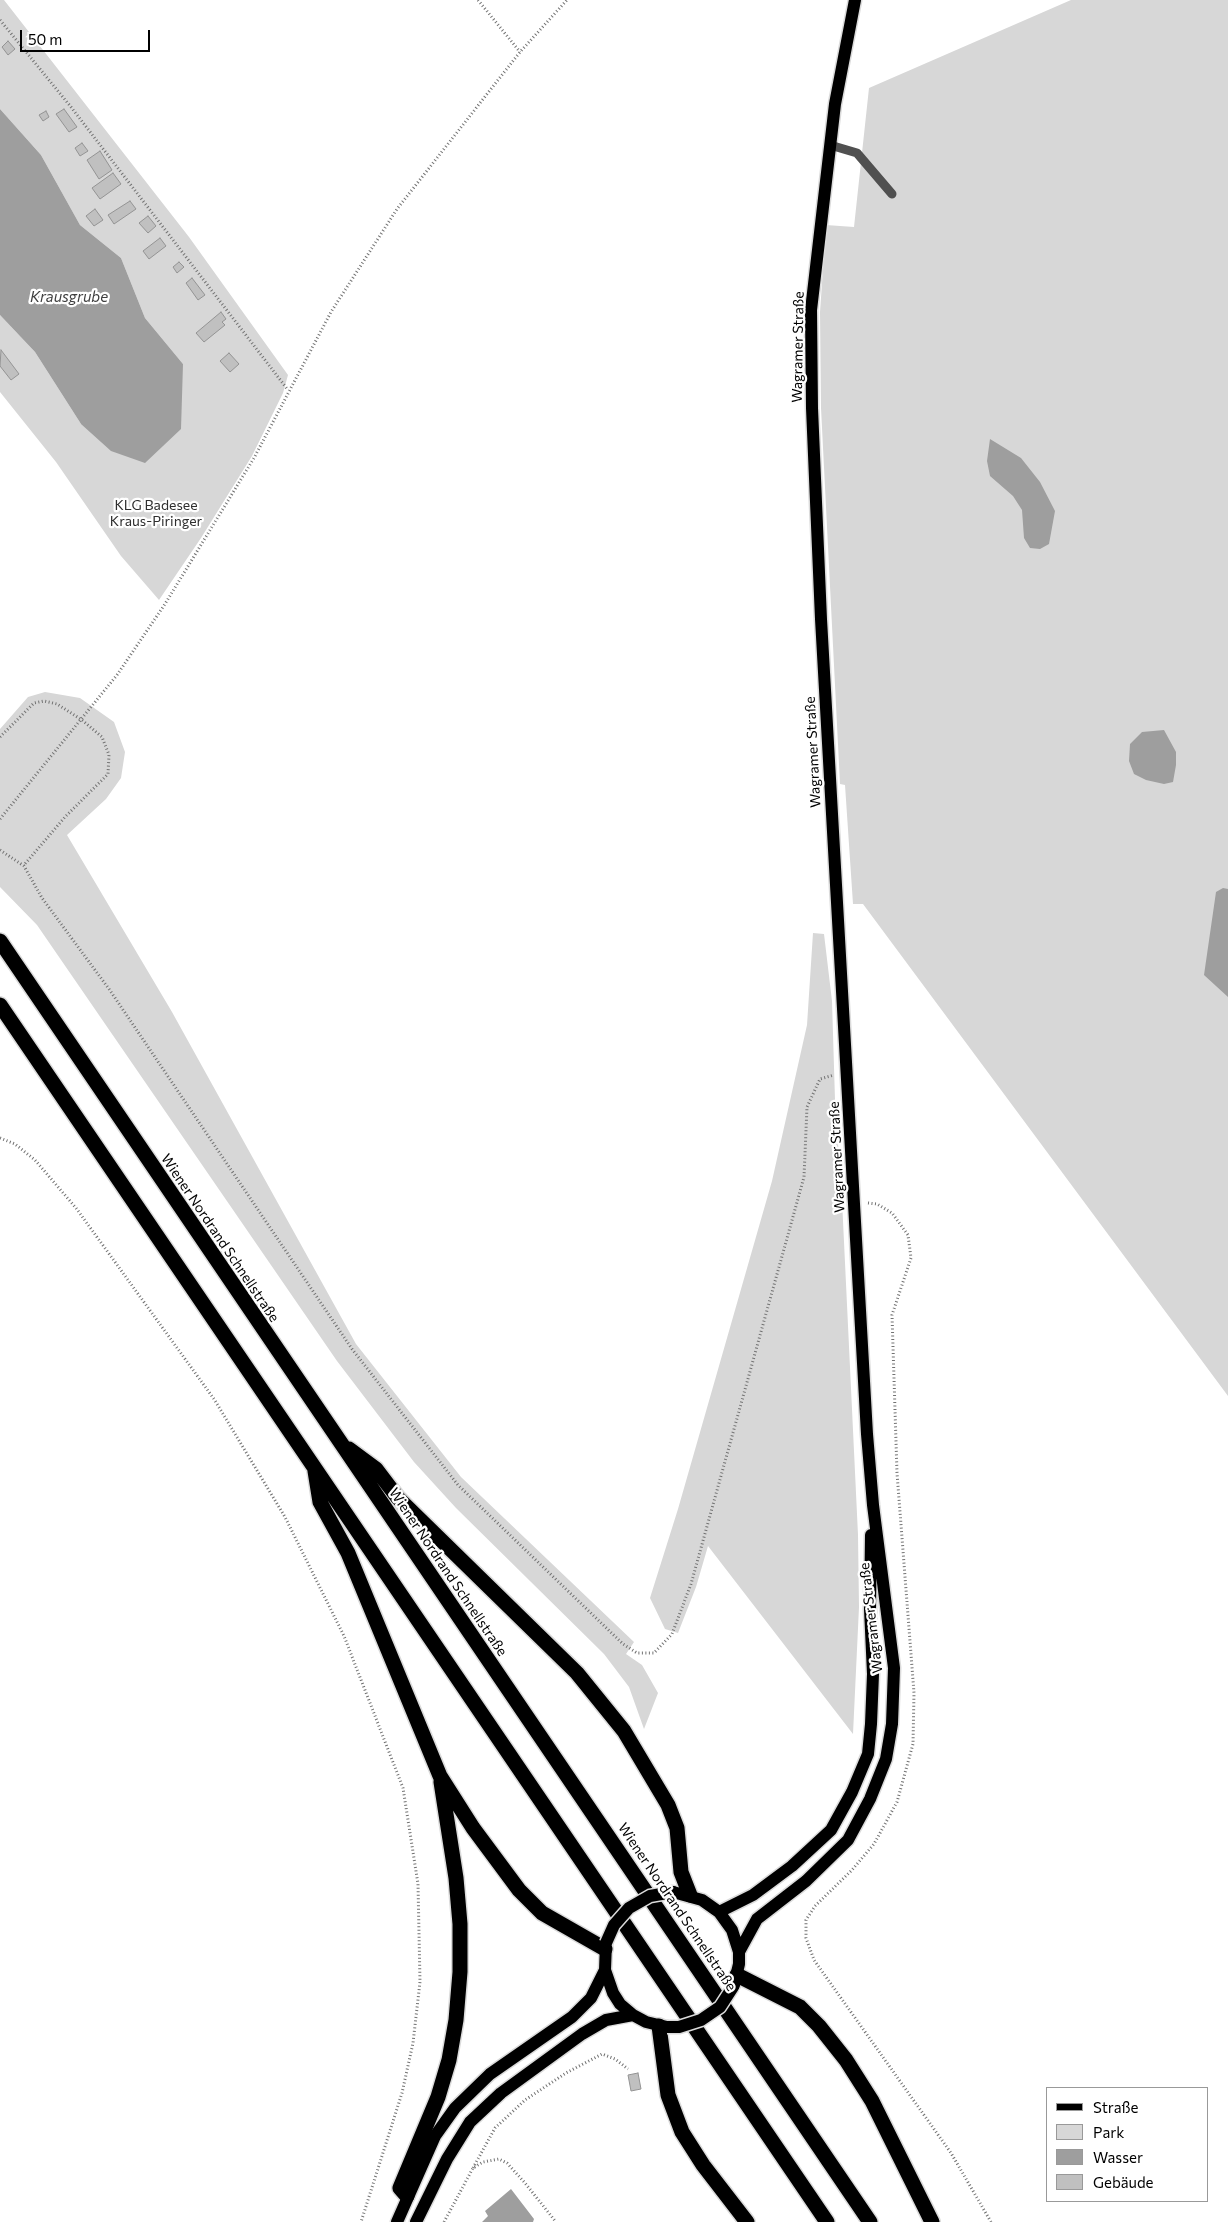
<!DOCTYPE html>
<html>
<head>
<meta charset="utf-8">
<style>
	body { margin:0 }
	#map { position:relative; width:1228px; height:2222px; overflow:hidden; background:#fff; font-family:Commissioner,sans-serif }
	canvas { display:block }
	.legend { position:absolute; left:1046px; top:2087px; width:162px; height:115px; box-sizing:border-box; background:#fff; border:1px solid #999; margin:0; padding:6px 9px; list-style:none; font-size:15px; color:#000 }
	.legend li { display:flex; align-items:center; gap:10px; height:25px }
	.legend b { width:25px; border:1px solid #999 }
	.scale { position:absolute; left:20px; top:30px; width:130px; height:22px; box-sizing:border-box; border:2px solid #000; border-top:0; padding-left:6px; font-size:15px; line-height:18px; white-space:nowrap; color:#000; -webkit-text-stroke:4px #fff; paint-order:stroke }
</style>
</head>
<body>
<div id="map">
<canvas width="1228" height="2222"></canvas>
<ul class="legend">
<li><b style="height:6px;background:#000"></b>Straße</li>
<li><b style="height:14px;background:#d7d7d7"></b>Park</li>
<li><b style="height:14px;background:#9e9e9e"></b>Wasser</li>
<li><b style="height:14px;background:#c0c0c0"></b>Gebäude</li>
</ul>
<div class="scale">50 m</div>
</div>
<script>
const ctx = document.querySelector('canvas').getContext('2d');
ctx.lineJoin = 'round';
function fill(path, color) {
  ctx.fillStyle = color;
  ctx.fill(path, 'evenodd');
}
function toPath(rows) {
  const path = new Path2D();
  for (const r of rows) {
    path.moveTo(r[0], r[1]);
    for (let i = 2; i < r.length; i += 2) path.lineTo(r[i], r[i + 1]);
  }
  return path;
}
function strokePath(path, color, width, dash) {
  ctx.strokeStyle = color;
  ctx.lineWidth = width;
  ctx.lineCap = dash ? 'butt' : 'round';
  ctx.setLineDash(dash || []);
  ctx.stroke(path);
}
function drawText(font, color, halo, rows, align = 'center') {
  ctx.font = font + ' Commissioner,sans-serif';
  ctx.lineWidth = 4.5;
  ctx.setLineDash([]);
  ctx.textBaseline = 'middle';
  ctx.strokeStyle = halo;
  ctx.fillStyle = color;
  for (const [text, x, y, turn = 0] of rows) {
    ctx.save();
    ctx.translate(x, y);
    ctx.rotate((+turn || 0) * Math.PI / 180);
    ctx.textAlign = isNaN(turn) ? turn : align;
    if (halo) ctx.strokeText(text, 0, 0);
    ctx.fillText(text, 0, 0);
    ctx.restore();
  }
}
const green = toPath([
	[0,0,4,0,189,237,288,375,283,393,252,456,201,538,159,600,121,556,56,462,0,392,0,315,35,352,81,424,183,364,145,318,121,258,80,225,41,155,0,109],
	[1071,0,1228,0,1228,1396,863,904,853,904,845,785,840,784,821,408,820,312,826,225,854,227,869,88],
	[45,692,80,698,114,722,125,752,121,778,106,799,67,835,172,1012,356,1344,461,1477,634,1642,626,1654,642,1665,658,1693,644,1729,629,1687,604,1654,456,1508,414,1462,337,1361,37,925,0,887,0,729,28,697],
	[813,933,824,934,832,1001,835,1100,842,1200,858,1535,859,1607,853,1734,708,1546,696,1587,678,1633,665,1629,650,1598,678,1509,772,1181,807,1025]
]);
const water = toPath([
	[0,109,41,155,80,225,121,258,145,318,183,364,181,429,145,463,111,451,81,424,35,352,0,315],
	[990,439,1021,458,1040,482,1055,511,1049,544,1040,549,1030,548,1024,538,1022,510,1013,496,990,476,987,461],
	[1164,730,1176,752,1176,765,1173,782,1164,784,1146,780,1134,774,1129,761,1130,744,1142,732],
	[1223,888,1228,889,1228,997,1204,975,1216,892],
	[511,2189,534,2219,533,2222,482,2222,488,2216,485,2211]
]);
const building = toPath([
	[8,41,15,49,8,55,2,47,8,41],
	[64,109,77,127,69,132,56,114,64,109],
	[46,111,49,117,43,121,39,115,46,111],
	[82,143,88,151,80,156,75,148,82,143],
	[100,151,112,170,99,179,87,160,100,151],
	[113,173,121,184,100,199,92,188,113,173],
	[130,201,136,209,114,224,108,215,130,201],
	[95,209,103,220,94,226,86,216,95,209],
	[148,216,156,226,148,233,139,223,148,216],
	[160,238,166,246,149,259,143,251,160,238],
	[179,262,184,267,177,273,173,267,179,262],
	[192,278,205,295,198,300,186,283,192,278],
	[221,312,226,319,222,322,225,325,204,342,196,333,221,312],
	[1,350,19,374,11,380,0,366,1,350],
	[229,353,239,364,230,372,220,361,229,353],
	[638,2073,641,2089,631,2091,628,2075,638,2073]
]);
const path = toPath([
	[478,0,520,52],
	[0,20,71,107,288,390],
	[0,737,34,703,44,701,57,704,82,720,102,737,109,755,108,774,65,817,24,865],
	[0,819,117,675,165,604,254,458,331,312,397,209,520,52,567,0],
	[0,850,24,866,42,898,109,989,352,1349,458,1485,623,1644,637,1653,654,1653,672,1634,691,1584,804,1177,807,1107,820,1079,834,1075],
	[0,1138,15,1144,35,1160,76,1208,214,1399,285,1517,344,1636,403,1788,418,1884,420,1982,413,2043,402,2093,361,2222],
	[868,1203,877,1204,892,1213,908,1235,911,1258,892,1315,897,1473,914,1693,913,1744,897,1802,874,1844,852,1870,815,1906,806,1920,806,1938,814,1960,951,2153,991,2222],
	[473,2168,495,2128,525,2100,566,2073,602,2054,615,2059,628,2069],
	[444,2222,473,2168,483,2162,499,2159,507,2163,525,2183,556,2222]
]);
const service = toPath([
	[830,145,857,153,892,194]
]);
const primary = toPath([
	[673,1892,702,1900,719,1912,732,1930,739,1952,739,1964,734,1985],
	[719,1912,753,1895,792,1866,831,1830,852,1792,868,1754,871,1724,873,1674,870,1609,871,1535],
	[606,1943,605,1970,613,1993,620,2004,633,2015,646,2022,667,2027],
	[739,1952,757,1919,806,1881,848,1840,870,1799,886,1759,892,1724,894,1668,873,1505,867,1434,821,619,812,408,811,310,835,104,855,0],
	[397,2222,435,2136,455,2108,490,2074,572,2017,591,1998,605,1970],
	[416,2222,447,2159,470,2122,501,2093,582,2034,606,2020,633,2015]
]);
const motorway = toPath([
	[0,941,870,2222],
	[0,1005,827,2222],
	[349,1449,376,1469,398,1498,577,1673,624,1731,668,1805,677,1828,681,1872,690,1895],
	[315,1471,320,1502,348,1553,440,1776,473,1828,519,1890,542,1913,605,1949],
	[737,1975,800,2007,819,2026,846,2060,872,2101,932,2222],
	[659,2026,668,2095,682,2132,703,2165,747,2222],
	[407,2196,400,2188,438,2097,449,2060,456,2020,460,1972,460,1924,456,1878,441,1782]
]);
const primaryBridge = toPath([
	[606,1943,614,1925,629,1908,650,1896,673,1892],
	[667,2027,679,2027,701,2020,720,2007,733,1987]
]);
const streetNames = [
	["Wagramer Straße",798,347,-89],
	["Wagramer Straße",813,752,-93],
	["Wagramer Straße",837,1157,-93],
	["Wiener Nordrand Schnellstraße",220,1238,56],
	["Wiener Nordrand Schnellstraße",448,1572,56],
	["Wagramer Straße",871,1618,-97],
	["Wiener Nordrand Schnellstraße",677,1907,56]
];
const parkNames = [
	["KLG Badesee",156,505],
	["Kraus-Piringer",156,521]
];
const waterNames = [
	["Krausgrube",69,297]
];
fill(green, '#d7d7d7');
fill(water, '#9e9e9e');
fill(building, '#c0c0c0');
strokePath(building, '#949494', 1);
strokePath(primary, '#dbdbdb', 15);
strokePath(motorway, '#dbdbdb', 18);
strokePath(path, '#727272', 3, [1, 2.5]);
strokePath(service, '#505050', 9);
strokePath(primary, '#000', 12);
strokePath(motorway, '#000', 15);
strokePath(primaryBridge, '#dbdbdb', 15, []);
strokePath(primaryBridge, '#000', 12);
drawText('14px', '#000', '#fff', streetNames);
drawText('14px', '#2e2e2e', '#fff', parkNames);
drawText('italic 15px', '#3f3f3f', '#fff', waterNames);
</script>
</body>
</html>
